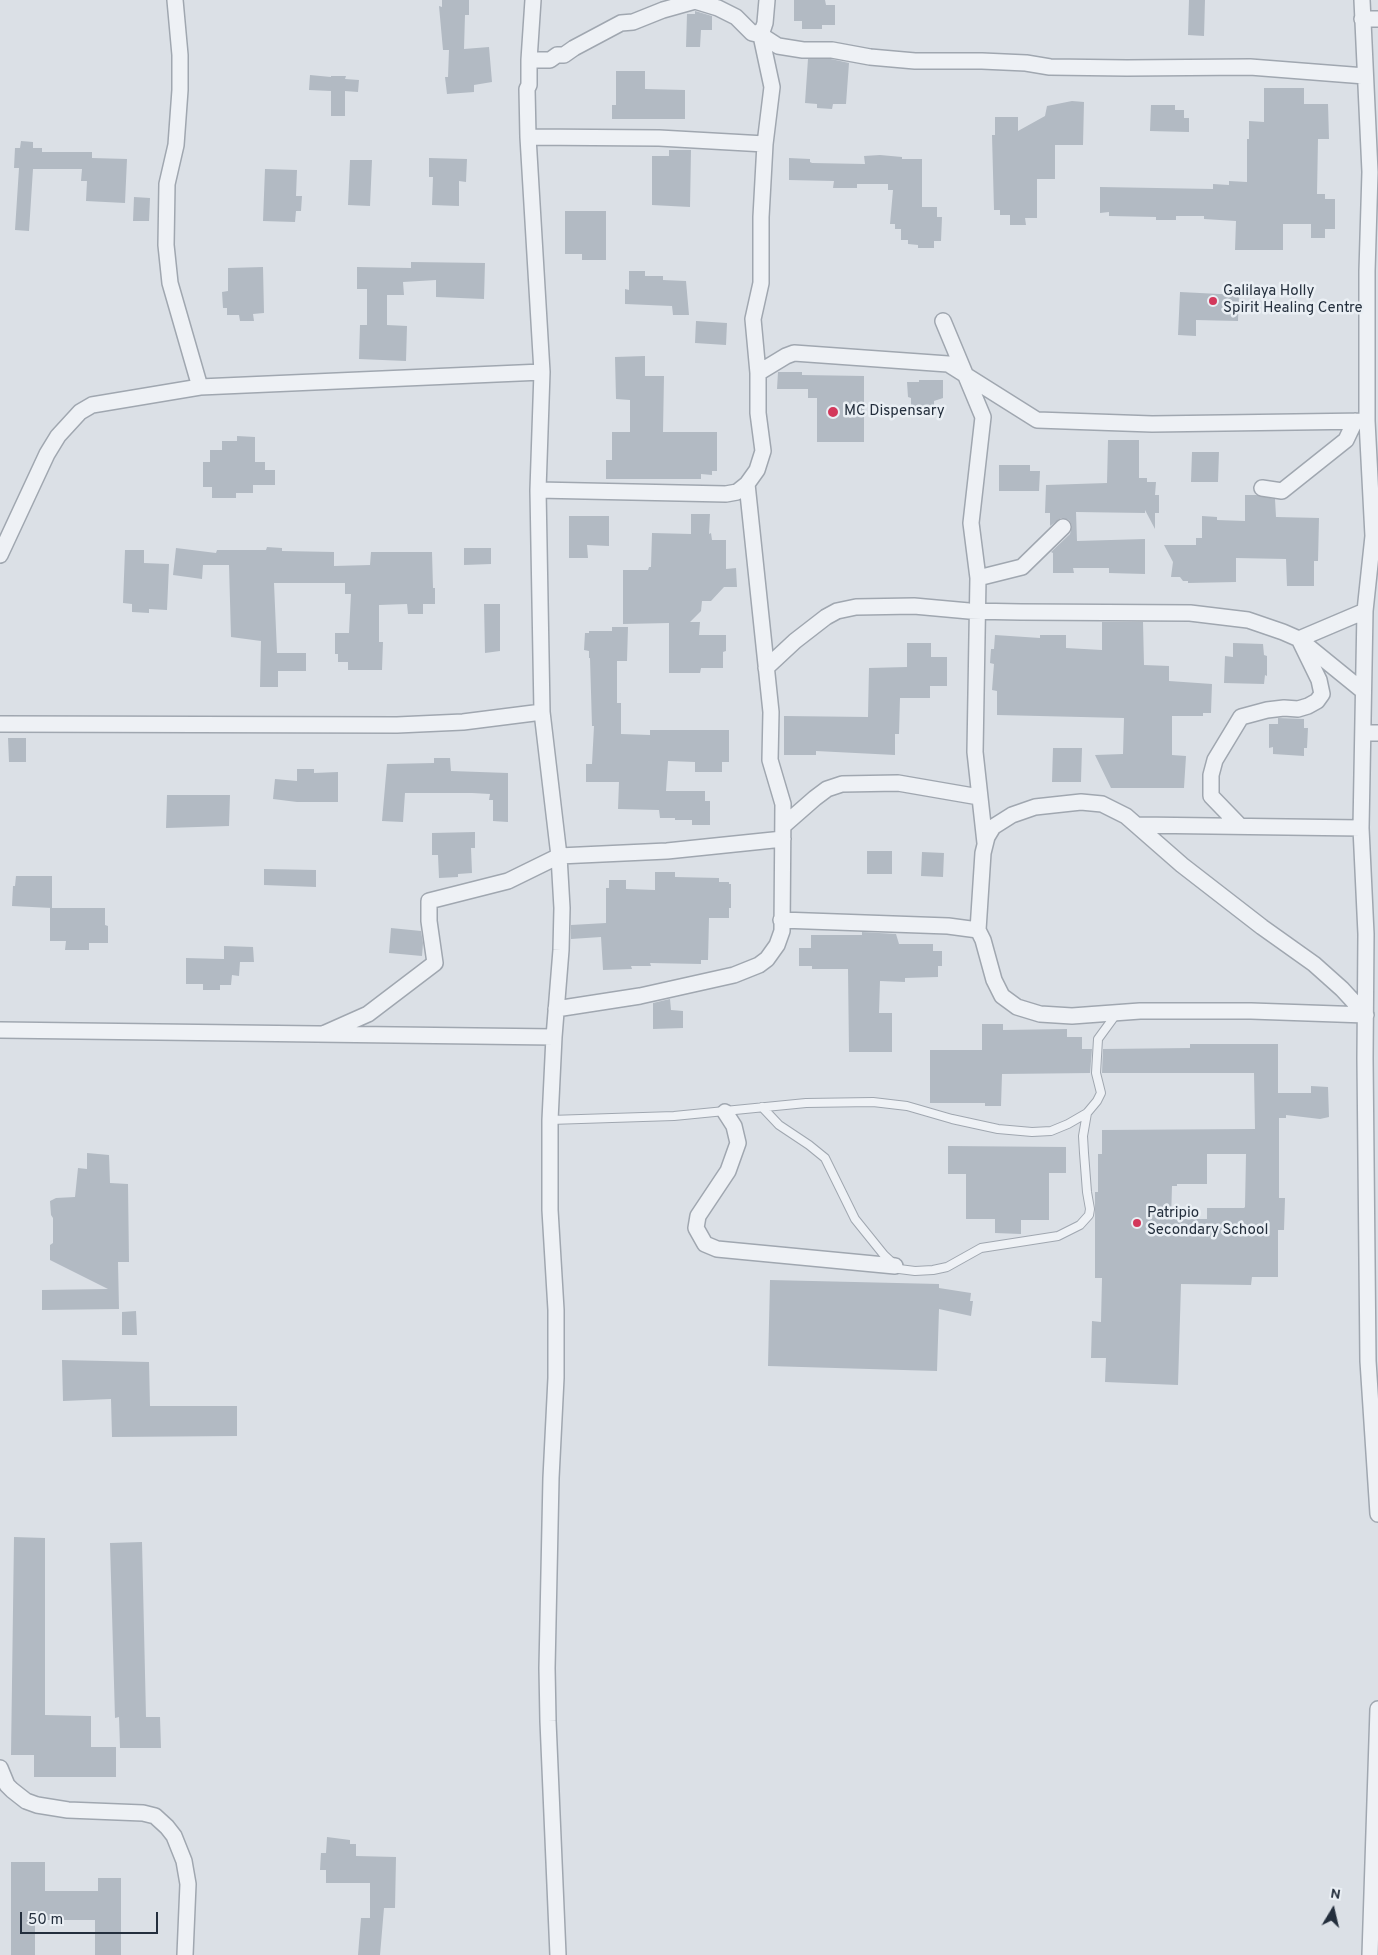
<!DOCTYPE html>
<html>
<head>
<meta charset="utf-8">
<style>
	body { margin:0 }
	#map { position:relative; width:1378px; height:1955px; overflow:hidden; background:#dbe0e6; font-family:Overpass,sans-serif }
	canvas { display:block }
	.north { position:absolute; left:1308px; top:1885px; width:50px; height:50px; -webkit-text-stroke:4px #eaeff4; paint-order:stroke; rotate:9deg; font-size:14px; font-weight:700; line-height:20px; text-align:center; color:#242f3d }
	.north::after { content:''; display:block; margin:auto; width:18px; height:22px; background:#242f3d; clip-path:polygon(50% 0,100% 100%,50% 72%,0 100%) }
	.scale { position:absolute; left:20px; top:1912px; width:138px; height:22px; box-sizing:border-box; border:2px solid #242f3d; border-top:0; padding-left:6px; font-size:15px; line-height:18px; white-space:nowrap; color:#242f3d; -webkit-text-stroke:4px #eaeff4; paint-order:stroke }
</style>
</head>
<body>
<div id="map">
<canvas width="1378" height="1955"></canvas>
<div class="north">N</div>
<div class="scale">50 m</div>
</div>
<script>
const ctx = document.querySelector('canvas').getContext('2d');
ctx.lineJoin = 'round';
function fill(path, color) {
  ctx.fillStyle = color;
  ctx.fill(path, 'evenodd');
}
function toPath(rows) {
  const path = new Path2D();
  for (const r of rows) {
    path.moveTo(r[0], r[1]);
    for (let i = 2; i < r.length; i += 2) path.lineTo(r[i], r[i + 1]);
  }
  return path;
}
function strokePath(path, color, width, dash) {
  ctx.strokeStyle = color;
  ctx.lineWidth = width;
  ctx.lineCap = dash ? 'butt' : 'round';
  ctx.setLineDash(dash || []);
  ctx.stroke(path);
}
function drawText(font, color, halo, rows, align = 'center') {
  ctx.font = font + ' Overpass,sans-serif';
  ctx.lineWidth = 5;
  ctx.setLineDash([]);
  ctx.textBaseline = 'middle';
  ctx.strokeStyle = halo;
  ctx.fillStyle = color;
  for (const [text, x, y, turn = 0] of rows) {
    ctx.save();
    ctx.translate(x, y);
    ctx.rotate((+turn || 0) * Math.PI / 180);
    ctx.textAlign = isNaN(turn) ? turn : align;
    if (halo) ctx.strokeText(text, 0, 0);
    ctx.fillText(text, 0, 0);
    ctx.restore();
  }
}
const building = toPath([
	[442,0,469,0,469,15,465,15,464,49,489,47,492,82,474,85,474,92,447,94,445,77,448,77,449,50,443,50,439,6,442,7],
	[794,0,825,0,826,5,835,5,835,25,822,25,822,29,802,29,802,21,794,21],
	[1189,0,1205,0,1204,36,1188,35],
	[695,11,712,16,712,30,701,30,700,47,686,47,687,14,695,14],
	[808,59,831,59,849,63,846,104,833,104,832,109,817,108,817,104,805,103],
	[616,71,645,71,645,89,685,90,685,119,612,119,612,105,616,105],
	[310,75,331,77,331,76,346,76,345,79,359,80,358,92,345,91,345,116,331,116,331,91,309,90],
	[1264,88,1304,88,1304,104,1328,104,1329,139,1318,139,1317,194,1325,194,1325,199,1335,199,1335,229,1325,229,1325,238,1311,238,1311,224,1283,224,1283,250,1235,250,1236,221,1204,219,1204,216,1176,216,1176,220,1156,220,1156,217,1109,216,1109,212,1100,213,1100,187,1213,189,1213,184,1229,185,1229,181,1247,182,1247,139,1249,139,1249,121,1264,122],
	[1072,101,1084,102,1083,145,1055,145,1055,179,1037,179,1037,218,1025,218,1026,225,1010,225,1010,215,1000,215,1000,210,994,210,992,135,995,135,995,117,1018,117,1018,131,1045,116,1047,106],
	[1151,105,1175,105,1175,110,1184,110,1184,118,1189,118,1189,132,1150,131],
	[21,141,33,142,33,148,42,148,42,152,92,152,92,158,127,159,125,203,86,201,87,181,81,181,82,169,33,169,29,231,15,230,19,168,14,168,15,148,20,148],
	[669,150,691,150,690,207,652,205,652,156,669,156],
	[880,155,902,157,902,159,922,159,922,207,937,207,937,217,942,217,941,241,934,241,934,248,918,248,918,245,908,244,908,240,901,240,901,229,895,229,895,224,890,224,893,190,888,190,888,184,857,184,857,188,833,188,834,181,789,180,789,158,810,159,810,162,812,163,865,164,864,156],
	[429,158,467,159,466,182,459,181,459,206,432,205,433,177,429,177],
	[350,160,372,160,370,206,348,205],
	[265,169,297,170,296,196,302,196,301,211,296,211,295,222,263,221],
	[134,197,150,198,149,221,133,221],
	[565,211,606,211,606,260,582,260,582,254,565,254],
	[411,262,485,263,484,299,436,297,436,280,403,282,404,295,387,295,387,325,407,326,406,361,359,359,360,325,367,325,367,289,357,289,357,267,411,268],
	[263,267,264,313,253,314,254,321,240,321,239,315,227,315,227,308,223,308,222,292,228,291,228,268],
	[629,271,645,271,645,276,663,276,663,280,686,281,689,315,673,315,672,306,625,304,625,289,629,290],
	[1180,292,1239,295,1238,321,1196,320,1196,336,1178,335],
	[696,321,727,323,726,345,695,343],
	[645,356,645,376,664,376,663,432,717,432,717,471,712,471,712,475,701,474,701,479,606,479,606,460,612,460,612,432,630,432,630,400,616,399,615,357],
	[778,372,802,372,802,375,864,376,864,442,817,442,817,398,808,398,808,389,777,389],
	[919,380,943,380,943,398,934,401,934,406,911,406,911,398,908,397,907,382,919,382],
	[237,436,255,437,255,462,265,462,265,470,275,470,275,485,253,485,253,493,236,493,236,498,212,498,212,487,203,487,203,462,210,462,210,450,222,450,222,441,237,441],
	[1108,440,1139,440,1139,478,1147,478,1147,482,1156,482,1155,495,1159,495,1159,513,1155,513,1155,529,1145,510,1145,513,1076,512,1077,541,1145,539,1145,574,1109,573,1109,568,1073,568,1074,573,1053,573,1053,553,1051,552,1070,534,1072,525,1069,520,1061,518,1050,526,1050,513,1045,513,1046,485,1107,483],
	[1192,452,1219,452,1218,482,1191,482],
	[999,465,1030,465,1030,471,1040,471,1039,491,999,491],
	[1245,495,1256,495,1275,499,1276,517,1319,518,1318,561,1314,561,1314,586,1287,586,1286,559,1236,558,1236,582,1188,583,1188,581,1183,581,1180,577,1171,577,1173,562,1164,545,1196,545,1196,538,1202,538,1202,516,1217,517,1217,520,1245,521],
	[691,514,710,514,709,534,711,533,712,540,726,540,726,569,736,568,737,587,724,587,711,601,702,601,701,611,690,622,700,622,699,635,726,635,726,651,723,652,723,668,701,668,700,673,669,673,669,623,623,624,623,570,648,570,649,567,651,567,652,533,691,534],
	[569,516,609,516,609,546,587,545,588,558,569,558],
	[267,547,282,548,282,551,334,552,334,566,370,565,371,552,432,552,433,588,435,588,435,604,423,604,423,614,408,614,407,604,379,605,379,642,383,642,382,670,348,670,348,662,338,662,338,654,335,654,335,633,349,633,351,594,345,594,345,583,274,583,277,653,306,653,306,671,278,671,278,687,260,687,261,641,231,637,229,565,203,565,202,579,173,575,176,548,216,553,217,550,266,550],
	[464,548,491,548,491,564,464,565],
	[125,550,144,550,144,563,169,564,167,610,149,609,149,613,132,612,132,604,123,603],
	[484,604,500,604,500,651,485,653],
	[1102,622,1143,622,1144,665,1169,666,1169,681,1212,684,1211,713,1203,713,1203,716,1172,716,1172,755,1186,756,1184,788,1111,788,1095,755,1123,754,1124,718,997,715,997,691,992,690,994,664,990,663,991,649,994,649,995,635,1040,638,1040,635,1066,635,1066,648,1102,650],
	[612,627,628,627,627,661,617,661,617,703,621,703,621,734,650,735,650,730,729,730,729,762,722,762,722,772,695,772,695,762,668,761,666,791,705,791,705,801,710,801,710,825,692,825,692,820,675,820,675,818,660,818,659,810,618,809,619,782,586,782,586,764,592,764,594,726,592,726,590,658,589,658,589,651,584,650,585,633,589,633,589,631,612,631],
	[907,643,931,643,931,657,947,657,947,686,930,686,930,698,900,698,899,734,895,734,895,755,816,751,816,755,784,755,784,716,868,717,869,668,907,667],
	[1233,643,1263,644,1264,655,1267,656,1267,676,1265,675,1264,684,1224,683,1225,656,1233,657],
	[1278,718,1304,719,1304,728,1308,728,1307,748,1304,748,1304,756,1273,754,1273,747,1269,748,1269,724,1278,724],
	[8,738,26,738,26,762,9,762],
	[1053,748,1082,748,1081,782,1052,782],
	[434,758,450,758,451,771,508,773,508,822,493,821,493,800,489,800,490,794,472,793,405,793,403,822,382,821,387,764,434,763],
	[297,769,314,769,314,773,338,772,338,802,297,802,273,799,275,779,297,781],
	[167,795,230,795,229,826,166,828],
	[475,832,475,848,471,848,472,873,458,874,458,877,439,878,438,855,432,855,432,833],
	[867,851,892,851,892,874,867,874],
	[922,852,944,853,943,877,921,876],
	[264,869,316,870,316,887,264,885],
	[655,872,675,872,675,877,719,878,719,882,729,882,729,884,731,884,731,908,729,908,729,918,709,918,708,960,701,960,701,964,650,963,651,966,631,966,632,969,603,970,601,937,571,939,571,925,606,923,606,888,609,888,609,880,626,880,626,889,655,890],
	[16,876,52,876,52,908,12,906,13,886,15,886],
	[50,908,105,908,105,925,108,926,108,943,89,943,89,950,65,950,66,941,50,941],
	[391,928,421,931,423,943,422,956,389,953],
	[862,932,896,934,899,944,933,944,933,951,942,951,942,966,938,966,938,977,905,978,905,982,880,981,879,1013,892,1013,892,1052,849,1052,848,969,812,969,812,966,799,966,799,948,811,948,811,935,862,935],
	[224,946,253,947,254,962,240,962,239,976,232,975,231,985,220,985,220,990,203,990,203,984,186,984,186,958,224,959],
	[670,999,671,1010,683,1011,683,1028,653,1029,653,1003],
	[982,1024,1003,1024,1003,1030,1067,1029,1067,1037,1082,1037,1082,1049,1092,1049,1090,1073,1002,1074,1001,1106,985,1106,985,1103,930,1103,930,1050,982,1050],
	[1190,1044,1278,1044,1278,1093,1311,1093,1311,1086,1328,1087,1329,1117,1320,1119,1286,1115,1286,1118,1279,1118,1279,1198,1285,1198,1284,1230,1278,1230,1278,1277,1252,1277,1251,1285,1181,1284,1178,1385,1105,1382,1106,1358,1091,1358,1092,1321,1101,1322,1102,1278,1095,1278,1095,1192,1098,1192,1098,1154,1102,1154,1102,1130,1255,1129,1254,1073,1102,1073,1103,1049,1190,1048],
	[1207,1154,1246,1154,1245,1207,1244,1208,1207,1208,1207,1219,1171,1219,1172,1186,1177,1186,1177,1184,1207,1184],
	[948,1146,1066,1147,1066,1173,1049,1173,1049,1220,1021,1220,1021,1234,995,1233,995,1219,966,1219,966,1174,948,1174],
	[87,1153,109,1155,110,1183,128,1184,129,1262,118,1262,119,1309,42,1310,42,1290,108,1289,50,1260,50,1245,53,1243,53,1218,51,1215,50,1201,56,1198,75,1197,78,1168,87,1169],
	[770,1280,939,1284,939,1288,971,1293,970,1301,973,1301,971,1316,939,1309,937,1371,768,1366],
	[136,1311,137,1335,122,1335,122,1312],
	[62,1360,149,1362,150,1406,237,1406,237,1436,112,1437,111,1399,63,1401],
	[14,1537,45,1538,45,1715,91,1716,91,1747,116,1747,116,1777,34,1777,34,1755,11,1755],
	[142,1542,146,1717,160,1717,161,1748,120,1748,119,1717,115,1718,110,1543],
	[327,1837,350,1840,350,1844,356,1844,356,1856,396,1857,395,1908,384,1908,380,1955,358,1955,361,1918,370,1918,370,1883,326,1883,326,1870,320,1870,321,1853,326,1853],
	[11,1862,45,1862,45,1891,98,1891,98,1878,121,1878,121,1955,95,1955,95,1920,35,1920,35,1955,11,1955]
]);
const service = toPath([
	[762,1107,779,1125,809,1145,825,1158,855,1219,884,1255,899,1269,915,1271,933,1270,947,1267,981,1248,1058,1236,1080,1225,1089,1215,1090,1209,1087,1192,1084,1153,1083,1136,1087,1113],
	[550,1120,674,1116,806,1103,873,1102,907,1106,952,1119,998,1129,1032,1132,1051,1131,1068,1124,1087,1113,1097,1101,1101,1093,1096,1073,1098,1039,1117,1013]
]);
const minor = toPath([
	[175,0,180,55,180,90,176,145,167,184,166,245,170,283,200,387],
	[1362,0,1370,172,1367,271,1367,421,1373,536,1365,611,1361,828,1366,934,1365,1058,1368,1361,1378,1514],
	[1362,19,1378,19],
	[761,35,778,46,803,50,832,50,870,57,915,61,982,61,1026,63,1050,67,1127,68,1250,67,1365,76],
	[529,60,533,0],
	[528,137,659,138,765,144],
	[943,321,983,417,971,523,978,578,975,752,985,843],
	[758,373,753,319,761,283,761,217,765,144,772,87,760,31],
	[1262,488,1282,491,1346,440,1355,421],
	[538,490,726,494,737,492,747,484,757,470,763,451,758,413,758,373,786,356,794,353,948,364,1037,420,1152,424,1367,421],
	[0,555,47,454,58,436,80,412,92,405,200,387,542,372],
	[978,578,1022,567,1063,527],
	[766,668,795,641,826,617,837,611,856,607,914,606,969,611,1021,612,1190,613,1248,620,1283,632,1299,639,1363,691],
	[0,724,397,725,463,722,542,712],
	[1363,733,1378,733],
	[1138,825,1361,828],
	[783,826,815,798,827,789,842,784,898,783,979,797],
	[1240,826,1211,796,1211,775,1215,760,1241,717,1267,710,1284,708,1298,709,1308,706,1317,701,1322,694,1319,680,1299,639,1365,611],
	[781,920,948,926,978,930,983,940,994,980,1002,996,1017,1007,1040,1014,1072,1016,1140,1011,1251,1011,1366,1015],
	[978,930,983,853,987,837,993,827,1012,815,1035,807,1081,802,1102,804,1126,816,1182,865,1262,927,1314,964,1342,989,1366,1015],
	[556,1009,640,996,734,975,759,965,767,959,777,945,782,931,783,804,770,760,771,712,747,484],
	[0,1030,554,1037],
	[323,1034,368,1014,435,963,429,921,429,901,508,881,559,856,667,851,783,839],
	[725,1112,734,1126,738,1143,728,1171,698,1216,696,1228,705,1244,717,1249,895,1266],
	[0,1768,7,1785,12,1790,26,1801,37,1805,68,1810,143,1813,155,1816,167,1827,174,1836,184,1861,188,1884,185,1955],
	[558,1955,548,1721,547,1668,551,1478,556,1378,556,1310,550,1210,550,1120,554,1037,561,950,562,908,559,856,542,712,538,490,542,372,528,137,527,89,529,85,529,60,550,60,557,55,564,55,574,48,621,23,633,22,663,10,695,1,718,8,736,17,752,33,761,35,765,23,767,0],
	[1370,1955,1378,1709]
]);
const markers = [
	[1213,301,5,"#d3385b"],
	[833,412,6,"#d3385b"],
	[1137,1223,5,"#d3385b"]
];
const poiNames = [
	["Galilaya Holly",1223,292],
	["Spirit Healing Centre",1223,309],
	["MC Dispensary",844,412],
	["Patripio",1147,1214],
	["Secondary School",1147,1231]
];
fill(building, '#b2bac3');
strokePath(service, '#a0a7b0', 10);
strokePath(minor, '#a0a7b0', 18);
strokePath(service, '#eef1f5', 8);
strokePath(minor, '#eef1f5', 15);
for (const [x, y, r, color] of markers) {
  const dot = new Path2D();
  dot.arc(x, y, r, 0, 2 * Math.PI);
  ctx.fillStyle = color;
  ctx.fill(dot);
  strokePath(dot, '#eaeff4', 2);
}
drawText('15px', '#242f3d', '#eaeff4', poiNames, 'left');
</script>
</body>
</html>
